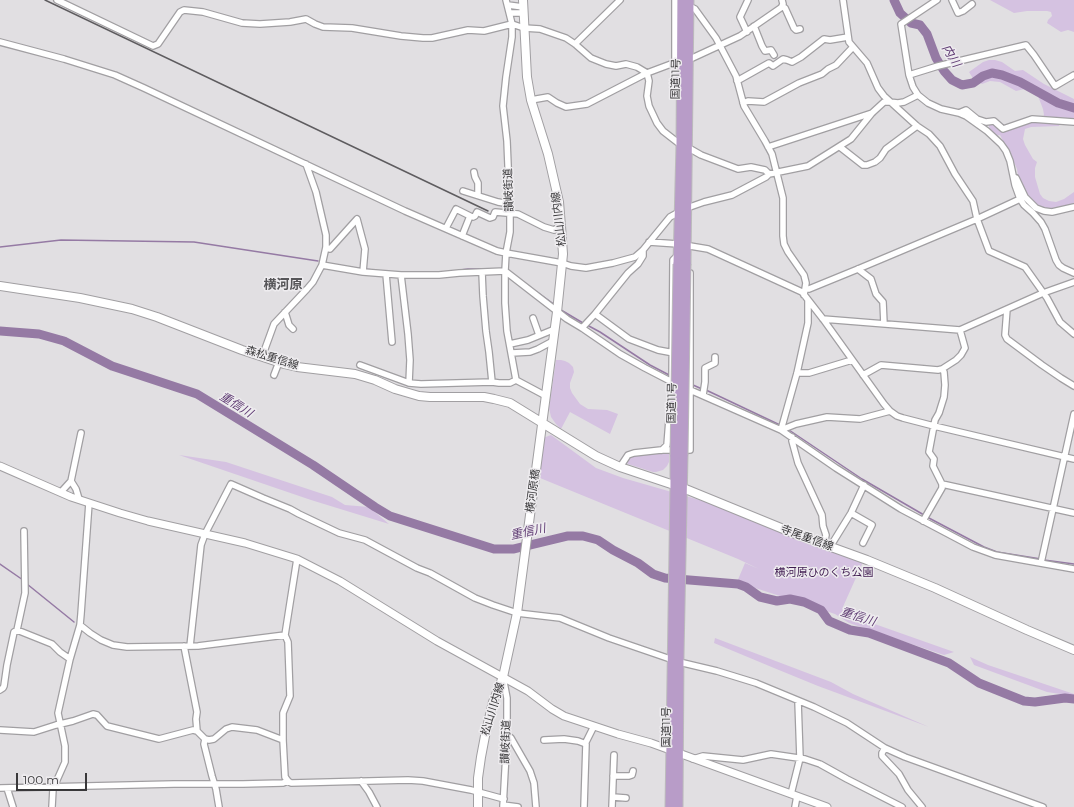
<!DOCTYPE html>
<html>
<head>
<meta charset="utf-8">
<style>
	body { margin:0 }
	#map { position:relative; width:1074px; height:807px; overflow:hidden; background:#e1dfe2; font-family:Montserrat,sans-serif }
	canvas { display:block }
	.scale { position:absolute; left:16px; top:773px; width:71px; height:18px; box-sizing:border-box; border:2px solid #39383a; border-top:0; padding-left:5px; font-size:12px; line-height:14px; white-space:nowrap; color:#39383a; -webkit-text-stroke:3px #eeecef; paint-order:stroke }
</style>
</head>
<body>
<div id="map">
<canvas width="1074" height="807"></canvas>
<div class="scale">100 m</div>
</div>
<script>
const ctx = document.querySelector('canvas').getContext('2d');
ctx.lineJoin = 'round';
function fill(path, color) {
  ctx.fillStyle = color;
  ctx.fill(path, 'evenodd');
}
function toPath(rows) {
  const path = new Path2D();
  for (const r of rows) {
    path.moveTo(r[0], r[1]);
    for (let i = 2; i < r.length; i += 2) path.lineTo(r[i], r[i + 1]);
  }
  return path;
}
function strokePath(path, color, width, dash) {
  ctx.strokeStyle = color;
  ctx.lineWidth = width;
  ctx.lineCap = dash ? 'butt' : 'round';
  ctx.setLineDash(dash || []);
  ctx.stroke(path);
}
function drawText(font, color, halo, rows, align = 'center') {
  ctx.font = font + ' Montserrat,"Noto Sans JP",sans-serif';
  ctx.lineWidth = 3;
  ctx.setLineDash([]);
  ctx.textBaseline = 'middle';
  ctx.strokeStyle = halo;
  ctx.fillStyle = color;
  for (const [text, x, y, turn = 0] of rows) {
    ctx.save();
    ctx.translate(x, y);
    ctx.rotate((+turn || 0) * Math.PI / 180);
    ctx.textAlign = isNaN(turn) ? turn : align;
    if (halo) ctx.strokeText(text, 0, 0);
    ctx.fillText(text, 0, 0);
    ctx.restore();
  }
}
const green = toPath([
	[990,0,1074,0,1074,32,1068,30,1061,32,1047,23,1048,20,1052,16,1051,12,1047,11,1027,11,1014,13],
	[989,60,995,60,1002,62,1015,71,1023,70,1044,84,1074,99,1074,119,1062,119,1059,126,1031,127,1025,129,1023,139,1025,145,1033,159,1037,162,1035,168,1035,177,1040,194,1043,198,1049,201,1056,202,1064,199,1074,192,1074,210,1052,215,1042,214,1029,205,1024,199,1020,189,1017,169,1012,158,1000,135,996,136,989,127,989,123,993,123,1003,130,1042,118,1044,115,1043,109,1038,96,1040,91,1038,89,1033,87,1016,91,1000,82,990,81,982,84,974,80,969,72,983,62],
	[556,360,561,360,565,361,569,363,573,367,574,372,570,383,570,388,572,393,580,404,588,409,607,410,618,414,610,434,570,412,561,429,556,424,551,417,549,408],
	[551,435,596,468,623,478,710,503,863,562,842,609,847,613,869,622,954,652,944,655,849,623,835,614,737,582,745,563,759,569,738,559,540,478,543,438],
	[652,453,669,453,669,462,667,466,663,470,656,472,653,472,628,464,627,463,630,458,633,456],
	[179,455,226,462,332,497,345,505,369,507,389,524,311,500],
	[715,638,831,682,853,694,929,727,818,686,774,668,714,643],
	[970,657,988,665,1074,694,1074,696,1047,692,974,665]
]);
const stream = toPath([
	[0,247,61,240,194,242,318,261],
	[337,265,361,269],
	[365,269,373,270],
	[460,270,468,269,488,269],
	[537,292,555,305],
	[561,310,583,323],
	[587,325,600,332,650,365,671,376],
	[693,385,702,389],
	[706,390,780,425],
	[789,430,862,479,924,515],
	[927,517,984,547,997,552,1041,559],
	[1044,560,1074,564],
	[0,564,23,580],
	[27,584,74,622]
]);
const river = toPath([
	[894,0,900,13,911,23,920,25,927,34,936,58,944,71,952,80,962,85,973,83,983,76,992,73,1002,75,1020,82,1058,103,1074,108],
	[0,331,39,334,64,341,112,366,197,394,313,465,375,507,390,516,494,549,513,549,567,536,583,536,598,540,613,550,638,563,653,574,665,578,738,584,746,587,760,597,777,601,790,599,804,602,821,610,829,621,850,630,869,633,949,663,979,683,1024,701,1035,702,1065,698,1074,699]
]);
const minor = toPath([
	[57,0,153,46,158,44,180,12,184,10,203,12,242,23,260,24,290,22,306,19,315,24,323,27,352,28,401,36,423,38,432,38,468,30,484,31,512,24,524,28,540,29,566,38,575,44,591,58,606,64,616,66,626,64,637,67,647,73,649,81,647,96,649,106,657,123,663,131,681,145],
	[506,0,512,24,512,37,506,77,503,106,507,141,510,213,510,232,506,253,505,271,505,303,507,331,516,380],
	[843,0,849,42,867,63,878,88,884,96,917,126,929,134,940,146,955,174,973,201,977,219,989,251,1025,267,1047,298,1060,322,1074,334],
	[937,0,901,24,909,75,913,87,918,95,928,103,941,109,959,113,966,116,987,131,1001,144,1006,151,1010,161,1015,185,1020,199,1024,205,1033,213,1041,222,1045,229,1056,260,1059,265,1063,268,1074,273],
	[952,0,958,13,963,11,972,4],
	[508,5,523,7],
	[689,6,695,9,716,38,736,76,744,106,765,141,772,154,783,198,783,236,784,244,788,252,804,275,806,283,804,295],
	[782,6,785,8,794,28,796,30,800,29],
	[510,13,523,13],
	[754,26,762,46,765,51,771,50,774,55],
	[747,32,740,17,748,0],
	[0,42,64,59,115,75,144,88,405,211,497,251,506,253,562,263,571,266,586,268,613,263,635,257,643,250,670,217,679,212],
	[575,44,620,0],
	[675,63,675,0],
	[909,75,938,66,1026,45,1034,55,1055,86,1074,75],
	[737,81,769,63,773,66,783,59,787,60,792,62,801,57,824,39,830,40,848,37],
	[531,100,548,97,557,103,566,107,587,104,647,73,671,64,688,60,740,36,782,7,783,4,782,0],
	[743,103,748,101,764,102,799,83,822,74,828,69,836,65,853,47],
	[959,113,966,110,977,119,986,122,994,121,1003,129,1032,119,1074,122],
	[687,147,701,155,738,169,751,167,765,170,769,174],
	[768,147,872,113],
	[840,147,863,165,867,165,875,162,880,158,886,149,917,126],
	[474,172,475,177,478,183,478,195],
	[1016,178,1025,197,1036,208,1044,211,1052,212,1074,207],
	[463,191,498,202,510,204],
	[687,208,704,202,732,195,766,177,769,174,808,166,851,139,872,113,884,102,889,102,898,103,904,102,918,95],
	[470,216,473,217,475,216,477,212,490,218,493,217,495,212,518,214,544,227,554,230,561,226],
	[446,228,456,209,470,216,462,236],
	[649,242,678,244,708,249,802,292,823,319,884,404,890,411,897,416,903,418,934,426,1074,459],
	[326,247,330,249,357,219,365,249,363,272],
	[322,265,363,272,401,275,439,275,459,273,505,271,567,319,582,328,620,354,645,368,672,382,781,430,836,468,901,509,973,547,995,555,1074,569],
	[858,269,871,279,876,294,883,302,884,324],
	[482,272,483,296,486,331,489,352,492,382],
	[386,274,392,342],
	[401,275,408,334,410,360,409,383],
	[805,289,809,289,858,269,977,219,1020,199],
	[1007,309,1005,335,1007,339,1042,365,1061,378,1074,386],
	[285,312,289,325,293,329],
	[595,314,629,339,658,350,674,353],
	[533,318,539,335],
	[823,319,960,330,1043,293,1074,282],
	[582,328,595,314,628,273,638,264,643,256,643,250],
	[510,344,528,340,555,329],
	[512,353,530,352,538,349,553,341],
	[262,357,274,324,307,289,313,282,322,265,326,247,326,235,316,192,306,164],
	[360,365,409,383,421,384,492,382,499,383,510,383,516,380],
	[942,369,956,360,961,355,965,348,960,330],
	[797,373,809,373,852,360],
	[274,375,279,362],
	[863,375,881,365,938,370,942,369,944,372,945,385,944,397,939,413,935,420,929,452,934,459,933,466,942,484,1074,513],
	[516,380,546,396],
	[703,395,705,382,705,368,715,363,715,357],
	[781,430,797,373,808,323,808,300],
	[781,430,796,424,827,417,860,419,890,411],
	[792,437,792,441,798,463,822,515,823,526,826,535,824,545],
	[662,450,667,445,672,382,673,260,678,255],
	[620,467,628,455,634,453,661,450,690,450,690,273],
	[61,492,71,481],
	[79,499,76,489,71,481,81,433],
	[851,513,872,525,863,543],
	[923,521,942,488,942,484],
	[830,547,851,513,864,485],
	[1041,563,1074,414],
	[80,625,90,633,101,640,113,645,127,647,198,646,285,635],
	[17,630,52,644,60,652,70,659],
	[184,646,197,712,196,719,197,731],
	[190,646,201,545,205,534,231,484,263,498,290,509,299,514,339,533,365,540,417,568,430,573,475,598,493,605,517,613,560,618,609,638,679,662,717,671,756,683,814,707,847,723,885,748,905,757,1043,807],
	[0,690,3,688,4,686,7,665,14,632,17,630,25,593,24,531],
	[0,730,34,732,56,725,73,721,93,714,97,715,107,726,159,739,193,730,197,731,205,739,209,740,214,739,226,729,232,727,257,730,283,740],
	[507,735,511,738,530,771,534,783,536,807],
	[205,739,204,744,212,776,216,789,219,807],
	[544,740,564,739,578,741,586,744,584,807],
	[585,744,594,726],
	[885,748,882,753,882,756,899,774,908,790,922,807],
	[693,759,703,756,743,760,771,754,805,759,820,764,847,779,902,807],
	[613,776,629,776,632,775,633,771],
	[288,781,285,777,283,740,283,713,290,696,288,642,285,635,290,603,297,559],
	[361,781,369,792,377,807],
	[0,788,174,784,243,784,283,783,288,781,291,783,408,780,423,781,471,790,504,799],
	[7,788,13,807],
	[791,794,800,758,798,701],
	[613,797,626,798],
	[503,805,518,807],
	[52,807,53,789,65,762,65,746,58,713,70,659,80,625,81,614,89,503],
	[503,807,507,735,507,698,503,677],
	[612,807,614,755],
	[795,807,797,796]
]);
const tertiary = toPath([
	[0,466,71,497,120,513,148,521,245,543,297,559,340,581,437,641,528,691,552,709,564,716,618,734,651,743,827,807]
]);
const secondary = toPath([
	[0,286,80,298,132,309,157,317,242,350,284,364,297,367,355,374,375,380,395,389,419,396,430,397,484,397,494,399,510,403,596,456,620,467,683,488,798,535,867,560,935,588,1027,630,1074,650],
	[478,807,478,778,481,757,485,736,493,702,503,677,517,613,557,312,563,254,561,226,559,202,548,154,531,100,527,77,523,0]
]);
const trunk = toPath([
	[678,264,681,145,682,0],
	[686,264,689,0],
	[670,807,675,485,675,455],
	[678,807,679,655,683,455]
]);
const rail = toPath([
	[45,0,488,211]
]);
const trunkBridge = toPath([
	[675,455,678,264],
	[683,455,686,264]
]);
const streetNames = [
	["国道11号",676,79,-89],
	["讃岐街道",509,190,-92],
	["松山川内線",559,219,-97],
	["森松重信線",272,358,17],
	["国道11号",672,403,-89],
	["横河原橋",533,491,-82],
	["寺尾重信線",807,538,20],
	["松山川内線",493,709,-73],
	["国道11号",667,727,-90],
	["讃岐街道",506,742,-88]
];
const parkNames = [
	["横河原ひのくち公園",824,573]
];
const waterNames = [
	["内川",951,56,59],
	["重信川",236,405,32],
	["重信川",528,532,-12],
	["重信川",858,617,17]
];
const quarterNames = [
	["横河原",283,285]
];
fill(green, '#d5c2e1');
strokePath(stream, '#957aa4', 1.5);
strokePath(river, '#957aa4', 9);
strokePath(minor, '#a19fa2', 8);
strokePath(tertiary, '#a19fa2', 9);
strokePath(secondary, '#a19fa2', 10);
strokePath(trunk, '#bcbbbc', 11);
strokePath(minor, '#fff', 5.5);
strokePath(tertiary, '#fff', 7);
strokePath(secondary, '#fff', 8);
strokePath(trunk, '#b89cc8', 9);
strokePath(rail, '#5e5c5f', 1.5);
strokePath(trunkBridge, '#bcbbbc', 11, []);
strokePath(trunkBridge, '#b89cc8', 9);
drawText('11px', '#39383a', '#eeecef', streetNames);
drawText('11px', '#3f1b50', '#eeecef', parkNames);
drawText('italic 12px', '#5f3b73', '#eeecef', waterNames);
drawText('bold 13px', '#575659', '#eeecef', quarterNames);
</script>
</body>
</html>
